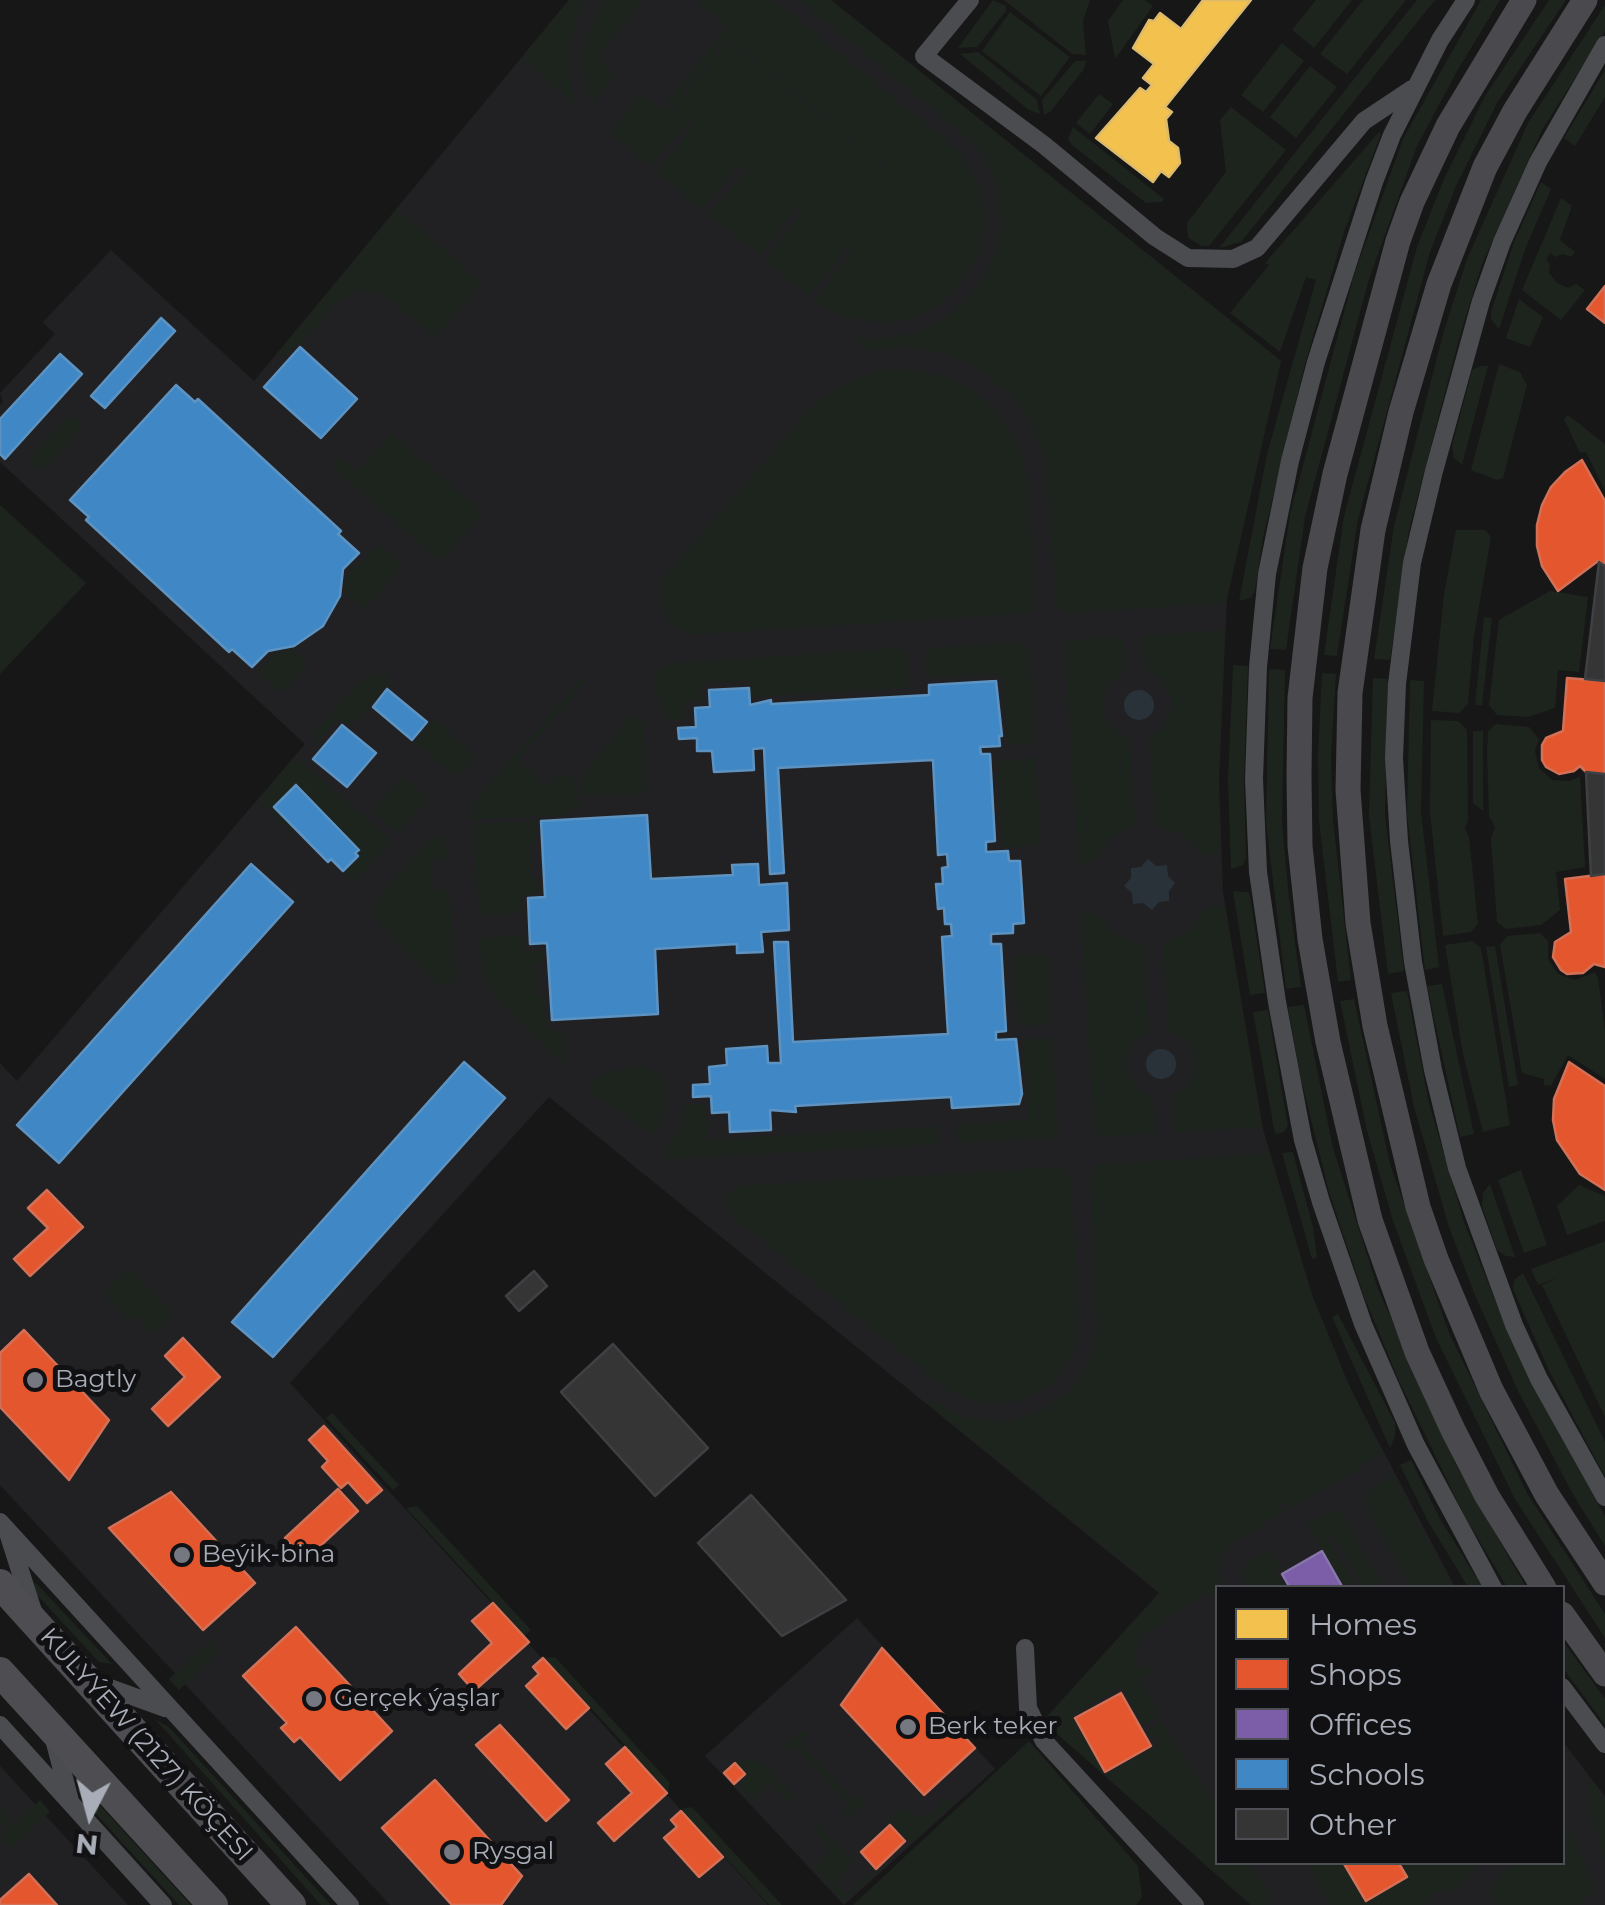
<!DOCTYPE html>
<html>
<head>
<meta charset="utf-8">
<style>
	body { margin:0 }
	#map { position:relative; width:1605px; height:1905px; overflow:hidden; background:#171717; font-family:Montserrat,sans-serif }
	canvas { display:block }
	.legend { position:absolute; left:1215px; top:1585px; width:350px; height:280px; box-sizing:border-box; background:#111113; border:2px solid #4d4f55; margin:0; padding:12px 18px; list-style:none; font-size:30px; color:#a8adb8 }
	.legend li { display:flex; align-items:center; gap:20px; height:50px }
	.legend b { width:50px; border:2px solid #4d4f55 }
	.north { position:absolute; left:40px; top:1765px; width:100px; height:100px; -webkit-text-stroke:8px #111113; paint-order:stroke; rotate:186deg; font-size:28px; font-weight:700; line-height:40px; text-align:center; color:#a8adb8 }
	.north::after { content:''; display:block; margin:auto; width:35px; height:45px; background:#a8adb8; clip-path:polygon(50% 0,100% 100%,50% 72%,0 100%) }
</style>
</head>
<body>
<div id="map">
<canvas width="1605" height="1905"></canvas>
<ul class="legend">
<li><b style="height:28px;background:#f2c14e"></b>Homes</li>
<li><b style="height:28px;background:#e4572e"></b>Shops</li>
<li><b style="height:28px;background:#7b5ea7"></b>Offices</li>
<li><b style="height:28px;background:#3f88c5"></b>Schools</li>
<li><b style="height:28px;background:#353536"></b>Other</li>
</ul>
<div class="north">N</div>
</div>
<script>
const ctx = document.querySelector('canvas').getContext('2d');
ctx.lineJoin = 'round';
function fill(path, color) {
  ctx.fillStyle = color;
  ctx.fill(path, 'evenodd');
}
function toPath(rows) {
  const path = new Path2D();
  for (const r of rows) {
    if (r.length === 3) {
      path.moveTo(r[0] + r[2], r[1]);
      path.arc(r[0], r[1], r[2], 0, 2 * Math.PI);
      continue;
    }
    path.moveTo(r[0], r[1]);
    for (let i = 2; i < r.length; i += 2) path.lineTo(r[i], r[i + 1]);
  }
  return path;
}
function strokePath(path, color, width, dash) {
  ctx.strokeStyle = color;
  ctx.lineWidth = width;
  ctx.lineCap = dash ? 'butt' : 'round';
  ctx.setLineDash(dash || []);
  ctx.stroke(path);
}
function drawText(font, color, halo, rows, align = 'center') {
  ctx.font = font + ' Montserrat,sans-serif';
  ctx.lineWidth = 10;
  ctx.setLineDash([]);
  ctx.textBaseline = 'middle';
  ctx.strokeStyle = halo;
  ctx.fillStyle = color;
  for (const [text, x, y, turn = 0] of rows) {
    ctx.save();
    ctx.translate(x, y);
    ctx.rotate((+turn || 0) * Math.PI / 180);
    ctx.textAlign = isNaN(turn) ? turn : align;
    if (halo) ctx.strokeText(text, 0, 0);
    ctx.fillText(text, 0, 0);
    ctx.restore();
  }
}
const built = toPath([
	[569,0,831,0,1281,361,1227,597,1219,780,1223,892,1263,1129,1312,1295,1350,1388,1455,1587,1218,1588,1218,1862,1562,1862,1563,1742,1605,1796,1605,1905,1251,1905,1043,1721,1159,1593,549,1097,290,1383,768,1905,390,1905,0,1485,0,1063,17,1081,305,744,0,462,0,405,3,402,0,393,55,334,43,322,111,250,254,381],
	[857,1618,995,1769,844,1905,705,1756],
	[0,1766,128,1905,0,1905]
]);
const green = toPath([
	[569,0,585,0,576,18,568,54,572,90,578,108,522,57],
	[605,0,644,0,597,58,616,74,591,104,583,69,584,51,588,33],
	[696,0,774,0,959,151,978,182,985,217,979,253,961,285,948,298,917,317,881,323,845,317,814,300,850,255,868,269,925,198,728,38,672,106,667,102,728,26],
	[799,0,831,0,1281,361,1226,603,1068,613,1057,608,1045,457,1026,414,1011,395,973,365,927,349,903,347,869,351,851,335,874,339,915,333,934,325,967,301,990,267,997,247,1001,227,999,190,983,154,967,137],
	[993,0,1006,6,1006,11,977,47,958,48],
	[1004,0,1090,0,1083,21,1086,55,1072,54],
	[1123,0,1145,0,1153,6,1115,59,1108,21],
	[1316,0,1352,0,1314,48,1292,30],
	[1363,0,1406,0,1347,74,1320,54],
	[1417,0,1435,0,1241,242,1219,248],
	[1481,0,1500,0,1456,73,1417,146,1369,279,1305,517,1286,650,1270,649,1290,514,1354,275,1403,139],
	[1549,0,1566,0,1497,103,1456,186,1430,252,1358,519,1337,656,1324,655,1344,516,1417,247,1443,181,1485,96],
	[1605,5,1605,31,1542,130,1482,264,1459,339,1409,530,1390,660,1374,659,1394,526,1443,334,1467,259,1528,123],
	[1010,12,1070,57,1041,96,982,51],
	[728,41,923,199,868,267,736,161,739,165,702,210,656,172,693,127,688,122,650,167,610,132,641,94,660,109,664,105,672,110],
	[1282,43,1304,61,1263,112,1241,95],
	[978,52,1037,100,1040,114,1029,110,960,54],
	[1075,61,1086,61,1084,69,1050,112,1044,115,1042,100],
	[1310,66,1337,87,1296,138,1270,117],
	[1605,70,1605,97,1575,146,1564,138],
	[1099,94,1113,104,1090,134,1076,123],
	[1231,107,1286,150,1209,246,1202,246,1188,238,1187,223,1226,172,1220,120],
	[1073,127,1164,199,1162,202,1146,203,1072,145,1068,139],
	[1379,132,1381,134,1345,229,1305,364,1263,538,1255,591,1251,598,1239,601,1267,454,1316,280,1306,277,1280,352,1230,313,1269,265,1265,263],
	[746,171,795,211,759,255,709,215],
	[1541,182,1551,189,1526,247,1499,329,1491,319,1491,312,1514,242],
	[1561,198,1572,206,1560,240,1575,252,1571,257,1563,254,1555,257,1550,253,1546,260,1550,264,1549,273,1557,283,1568,288,1576,284,1585,290,1561,320,1522,290],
	[397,209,482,283,435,337,382,294,362,291,352,293,332,307,300,345,297,343,285,358,278,353],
	[800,215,845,251,808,296,764,260],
	[1519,299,1543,317,1530,347,1506,338],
	[1499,364,1520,372,1527,385,1503,478,1497,480,1471,470],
	[1481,366,1488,366,1462,465,1454,458,1452,446,1472,370],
	[903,369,943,376,963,384,995,409,1018,444,1028,484,1035,603,1031,613,700,634,689,634,671,623,660,604,662,583,667,574,810,409,843,383,882,370],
	[70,415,82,422,79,431,47,467,42,469,33,467,30,458,33,453],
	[1568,415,1605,444,1605,491,1586,452,1580,453,1564,419],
	[391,433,483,513,444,558,436,559,338,471,338,455,358,472],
	[0,505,86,583,0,674],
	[1456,530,1485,530,1491,537,1474,636,1468,704,1459,713,1432,711,1444,594],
	[379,544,399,563,400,568,363,611,344,592,347,577],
	[1550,591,1588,597,1579,672,1558,670,1555,708,1528,717,1497,715,1489,705,1499,620],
	[1484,617,1492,618,1482,705,1475,705],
	[1225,630,1218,780,1220,854,1203,855,1184,835,1155,824,1149,737,1165,725,1172,707,1171,697,1162,680,1145,671,1143,635],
	[1123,636,1126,672,1109,683,1105,692,1103,712,1113,729,1130,738,1135,826,1109,840,1093,862,1078,863,1065,646,1070,640],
	[1022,642,1029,648,1035,743,1007,745,1002,674,926,678,925,654,929,648],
	[292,648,309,664,281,693,258,671,277,652],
	[900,648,908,655,910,688,751,697,750,681,701,683,702,702,685,703,685,719,672,720,666,718,654,685,656,672,672,663],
	[1233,665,1248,666,1244,780,1246,858,1243,865,1231,869,1228,780],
	[1269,669,1285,670,1282,822,1289,898,1301,987,1286,989,1266,823],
	[1322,673,1336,674,1331,756,1333,820,1351,980,1338,982,1319,821,1318,756],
	[373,675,387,675,390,681,350,727,339,718,318,741,312,735,359,683],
	[583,677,587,681,518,760,546,786,558,775,572,777,583,795,578,796,579,808,570,808,570,814,473,820,472,803],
	[1373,678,1388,679,1385,815,1404,971,1388,974,1369,816],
	[1410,680,1424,681,1421,812,1439,967,1425,970,1407,813],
	[633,714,643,723,647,794,586,795,579,779],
	[435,719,471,752,471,765,460,775,454,775,414,742],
	[1431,720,1458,721,1467,730,1468,820,1465,829,1469,837,1478,924,1471,932,1443,936,1430,812],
	[1496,724,1529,727,1539,739,1535,751,1539,768,1552,780,1570,781,1580,776,1585,867,1556,872,1560,910,1541,925,1506,929,1497,922,1491,839,1495,827,1489,816,1487,751,1488,731],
	[1473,731,1483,731,1483,811,1473,803],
	[296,757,392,841,354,881,345,872,360,857,357,853,360,849,296,784,273,806,292,826,288,830,258,800],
	[1035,758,1041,845,1003,848,997,761],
	[402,777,428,799,398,833,372,811],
	[535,821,536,845,530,846,531,879,538,880,539,893,522,894,523,913,479,916,473,824],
	[438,836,445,839,447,859,430,861,432,890,449,889,456,980,448,987,435,982,372,915,376,901,429,839],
	[1233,891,1248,892,1250,896,1265,993,1250,995],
	[1225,906,1262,1127,1175,1132,1173,1097,1188,1085,1196,1067,1195,1057,1186,1040,1168,1030,1163,943,1191,929,1206,907],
	[1097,914,1115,934,1143,944,1149,1031,1133,1043,1126,1061,1127,1071,1136,1088,1153,1098,1155,1133,1101,1137,1094,1130,1081,915],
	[1540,933,1548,941,1548,959,1558,974,1575,980,1595,972,1598,978,1605,1030,1605,1079,1568,1055,1551,1086,1544,1085,1544,1079,1522,1073,1500,945,1507,936],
	[524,935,525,951,542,951,543,962,536,964,538,996,545,997,547,1030,565,1030,565,1066,492,992,482,973,480,938],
	[1472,941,1481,948,1510,1125,1483,1132,1463,1054,1445,945],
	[1495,946,1518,1085,1509,1087,1486,947],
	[1047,954,1051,1024,1018,1026,1013,956],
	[1442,984,1474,1134,1460,1137,1427,986],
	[1407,991,1429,1103,1464,1222,1506,1328,1532,1384,1605,1516,1605,1546,1574,1496,1518,1391,1474,1293,1449,1227,1414,1107,1391,993],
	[1354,999,1390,1164,1449,1333,1527,1493,1605,1614,1605,1638,1515,1499,1436,1338,1393,1221,1367,1131,1340,1001],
	[1304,1005,1333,1148,1378,1289,1457,1467,1526,1587,1507,1587,1465,1517,1399,1381,1363,1294,1329,1192,1300,1075,1288,1007],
	[1268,1010,1288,1126,1284,1132,1275,1134,1253,1012],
	[1052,1038,1058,1137,957,1143,956,1124,1028,1120,1023,1039],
	[639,1065,658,1072,666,1087,665,1112,653,1135,590,1092,594,1081,604,1073],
	[705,1104,708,1140,938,1126,939,1144,667,1159,666,1150,681,1126,685,1105],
	[1293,1152,1313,1227,1317,1258,1312,1259,1282,1153],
	[1269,1153,1312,1295,1345,1376,1382,1454,1291,1509,1286,1502,1281,1505,1284,1512,1234,1542,1223,1553,1218,1570,1221,1587,1218,1588,1217,1599,1211,1590,1142,1636,1137,1647,1136,1668,1150,1665,1152,1670,1140,1678,1159,1715,1144,1724,1121,1687,1072,1716,1105,1775,1161,1744,1156,1736,1150,1738,1147,1731,1161,1722,1217,1809,1218,1862,1249,1863,1271,1899,1266,1905,1251,1905,1043,1721,1160,1592,928,1404,932,1400,967,1418,1007,1421,1045,1410,1075,1385,1093,1350,1097,1330,1090,1176,1098,1165],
	[1063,1167,1071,1178,1079,1312,1076,1343,1063,1371,1052,1382,1040,1392,1011,1403,979,1403,950,1392,730,1215,724,1202,726,1194,738,1186],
	[1521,1170,1547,1245,1524,1253,1498,1180],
	[1490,1184,1515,1257,1506,1256,1497,1250,1482,1206,1483,1193],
	[1579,1185,1605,1196,1605,1221,1567,1235,1557,1206],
	[1605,1241,1605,1417,1542,1285,1557,1278,1538,1285,1531,1269],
	[129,1268,174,1315,153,1335,133,1315,128,1319,103,1293],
	[1523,1273,1605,1442,1605,1477,1551,1375,1513,1289,1514,1280],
	[1338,1314,1395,1423,1395,1436,1390,1448,1332,1317],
	[332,1413,399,1485,393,1490,326,1418],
	[1411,1460,1439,1517,1482,1587,1468,1587,1429,1523,1400,1465],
	[1393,1474,1422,1531,1454,1587,1412,1587,1367,1511,1370,1509,1365,1501,1367,1492],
	[417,1506,531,1630,524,1636,406,1508],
	[1330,1511,1341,1513,1384,1587,1364,1587,1331,1532,1327,1536,1355,1583,1344,1587,1307,1524],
	[1270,1549,1281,1568,1275,1572,1284,1587,1247,1587,1241,1569],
	[36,1583,112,1664,99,1662,37,1595,34,1585],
	[1563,1641,1605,1699,1605,1725,1563,1668],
	[209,1642,219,1652,179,1690,169,1679],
	[555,1657,670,1783,668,1792,545,1658],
	[155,1719,169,1727,331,1905,321,1905],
	[801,1731,807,1734,800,1743,854,1801,866,1796,866,1801,849,1817,843,1814,849,1806,795,1747,783,1752,783,1747],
	[1029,1741,1138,1866,1142,1897,1136,1905,853,1905],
	[749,1758,762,1762,795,1798,789,1804,770,1783,751,1800,737,1785,747,1775,736,1763],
	[1589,1777,1605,1799,1605,1859,1591,1815],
	[85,1789,191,1905,179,1905,87,1804,82,1792],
	[950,1797,955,1802,911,1843,889,1820,905,1806,915,1815,927,1816],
	[40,1800,50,1812,10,1849,0,1838,8,1830,0,1821,0,1809,14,1824],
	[692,1807,782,1905,769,1905,681,1809],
	[1563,1822,1569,1828,1596,1891,1577,1905,1499,1905,1489,1890,1511,1863,1562,1862],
	[818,1823,854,1863,835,1881,846,1894,873,1870,876,1873,844,1902,813,1867,831,1850,812,1828],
	[1307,1863,1481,1863,1457,1887,1432,1894,1423,1905,1331,1905]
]);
const water = toPath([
	[1139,705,15],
	[1148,859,1156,866,1167,865,1168,876,1175,883,1169,891,1169,901,1159,902,1152,910,1143,903,1133,904,1132,893,1124,886,1131,878,1131,868,1141,867],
	[1161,1064,15]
]);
const homes = toPath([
	[1203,0,1251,0,1165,107,1172,112,1166,119,1169,141,1178,148,1180,163,1169,177,1161,171,1153,182,1096,138,1140,88,1146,92,1152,85,1143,78,1154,64,1133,48,1149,20,1154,21,1160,13,1181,29,1203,0]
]);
const shops = toPath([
	[1605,286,1605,323,1587,309,1605,286],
	[1582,460,1605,501,1605,566,1598,561,1558,591,1542,566,1537,546,1537,525,1542,505,1551,487,1565,472,1582,460],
	[1567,678,1605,681,1605,774,1586,772,1580,766,1574,771,1559,774,1546,767,1542,760,1542,745,1546,738,1563,731,1567,678],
	[1605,874,1605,967,1594,964,1583,973,1567,974,1561,970,1553,957,1555,942,1571,932,1565,879,1605,874],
	[1569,1062,1605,1086,1605,1190,1580,1174,1557,1140,1553,1120,1554,1099,1569,1062],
	[47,1190,83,1227,30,1276,14,1259,48,1228,28,1208,47,1190],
	[24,1330,109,1420,69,1480,0,1407,0,1353,24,1330],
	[183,1338,220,1377,168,1426,152,1409,185,1377,165,1356,183,1338],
	[324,1426,382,1490,367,1503,348,1482,341,1488,322,1467,328,1461,309,1440,324,1426],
	[338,1489,358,1511,305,1560,285,1538,338,1489],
	[171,1492,255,1583,203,1630,109,1528,171,1492],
	[493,1603,529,1642,474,1691,459,1674,492,1643,472,1621,493,1603],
	[296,1627,392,1731,340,1780,300,1737,294,1742,281,1728,287,1723,243,1676,296,1627],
	[882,1648,975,1748,924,1795,841,1705,882,1648],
	[543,1658,589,1708,566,1729,526,1686,539,1674,533,1667,543,1658],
	[1121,1693,1151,1746,1105,1772,1075,1718,1121,1693],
	[500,1725,569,1800,546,1821,476,1745,500,1725],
	[625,1747,667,1793,614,1841,598,1823,632,1793,606,1764,625,1747],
	[735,1763,745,1774,734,1784,724,1773,735,1763],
	[435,1780,522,1876,501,1905,452,1905,382,1828,435,1780],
	[681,1811,723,1857,699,1877,664,1838,677,1827,671,1820,681,1811],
	[890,1825,905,1841,876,1869,861,1852,890,1825],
	[1343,1862,1398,1862,1407,1877,1366,1901,1343,1862],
	[29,1874,57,1905,0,1905,0,1900,29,1874]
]);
const offices = toPath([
	[1322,1551,1343,1588,1290,1588,1282,1574,1322,1551]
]);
const schools = toPath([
	[161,318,175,331,105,408,91,396,161,318],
	[300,347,357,399,321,438,264,387,300,347],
	[60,354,82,374,5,459,0,454,0,419,60,354],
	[176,385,195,402,198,399,341,531,338,534,359,553,343,569,340,596,323,626,294,646,268,651,252,667,232,649,229,652,86,520,89,517,70,500,176,385],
	[996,681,1002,736,999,736,1000,746,980,747,981,754,990,754,995,841,986,842,986,852,1008,851,1009,861,1020,861,1024,923,1013,924,1013,933,991,934,991,944,1001,944,1006,1031,996,1032,996,1040,1016,1039,1022,1094,1019,1104,952,1108,951,1097,795,1106,796,1112,770,1110,771,1130,730,1132,729,1112,712,1113,711,1096,693,1097,693,1085,710,1084,709,1067,727,1065,726,1049,767,1046,768,1063,781,1063,774,942,788,942,793,1042,948,1034,942,937,952,936,951,924,945,924,944,908,938,909,936,884,943,884,942,868,948,867,947,854,938,855,933,760,778,768,784,873,770,874,764,748,753,749,754,770,714,772,712,751,697,751,697,738,679,739,678,728,696,727,695,708,710,707,709,690,749,688,750,705,771,700,771,704,929,695,929,685,996,681],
	[387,689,427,722,412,740,373,707,387,689],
	[342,725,376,753,347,787,313,759,342,725],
	[296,785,359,850,355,853,358,856,343,871,331,859,328,862,274,807,296,785],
	[647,815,651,879,733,875,732,865,758,864,759,885,787,883,789,930,761,932,763,952,737,953,737,944,655,949,658,1014,552,1020,547,943,530,944,528,898,545,897,541,821,647,815],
	[251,864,293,902,59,1163,17,1125,251,864],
	[464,1062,505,1098,273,1357,232,1322,464,1062]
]);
const building = toPath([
	[1599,562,1605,566,1605,681,1585,679,1599,562],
	[1586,772,1605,774,1605,874,1591,876,1586,772],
	[534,1271,547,1286,519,1311,506,1296,534,1271],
	[613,1344,708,1448,655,1496,561,1392,613,1344],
	[751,1495,846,1600,782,1636,698,1543,751,1495]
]);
const minor = toPath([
	[970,0,924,56,1044,145,1155,237,1188,258,1233,259,1257,248,1364,121,1412,89],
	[1466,0,1440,40,1392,135,1374,182,1316,362,1290,461,1267,574,1258,667,1254,779,1258,872,1277,1002,1303,1140,1321,1202,1363,1324,1416,1445,1493,1588],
	[1605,45,1538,162,1502,242,1481,301,1434,471,1412,563,1397,684,1394,758,1399,841,1413,962,1433,1070,1457,1168,1514,1325,1539,1379,1605,1497],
	[0,1522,350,1905],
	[9,1536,33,1611],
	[1025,1648,1028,1708,1044,1741,1195,1905],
	[96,1683,165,1708],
	[1562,1687,1605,1744],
	[0,1725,163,1905],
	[54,1739,70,1801]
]);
const secondary = toPath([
	[1524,0,1448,126,1412,202,1398,241,1335,474,1315,568,1300,698,1299,775,1300,846,1310,939,1328,1042,1370,1220,1417,1352,1453,1430,1487,1496,1544,1588],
	[1585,0,1515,111,1485,167,1439,284,1401,412,1373,530,1350,693,1348,790,1358,923,1375,1026,1418,1207,1436,1259,1491,1390,1547,1495,1605,1583],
	[1562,1614,1605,1674]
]);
const trunk = toPath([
	[0,1584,291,1905],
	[0,1672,213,1905]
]);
const markers = [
	[35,1380,10,"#757880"],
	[182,1555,10,"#757880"],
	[314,1699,10,"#757880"],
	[908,1727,10,"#757880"],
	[452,1852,10,"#757880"]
];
const poiNames = [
	["Bagtly",55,1380],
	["Beýik-bina",202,1555],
	["Gerçek ýaşlar",334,1699],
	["Berk teker",928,1727],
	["Rysgal",472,1852]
];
const streetNames = [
	["KULYÝEW (2127) KÖÇESI",146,1745,48]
];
fill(built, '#212123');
fill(green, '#1d241e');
fill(water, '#2a3239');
fill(homes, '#f2c14e');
strokePath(homes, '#dcbb6e', 2.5);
fill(shops, '#e4572e');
strokePath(shops, '#d27157', 2.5);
fill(offices, '#7b5ea7');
strokePath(offices, '#8876ac', 2.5);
fill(schools, '#3f88c5');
strokePath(schools, '#5e93c1', 2.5);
fill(building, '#353536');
strokePath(building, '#3f4043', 2.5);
strokePath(minor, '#4b4c50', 18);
strokePath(secondary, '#4a4a4e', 25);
strokePath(trunk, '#4e4e52', 30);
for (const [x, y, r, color] of markers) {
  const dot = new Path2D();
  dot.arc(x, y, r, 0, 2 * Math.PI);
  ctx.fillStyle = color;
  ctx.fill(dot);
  strokePath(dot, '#111113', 4);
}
drawText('25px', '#a8adb8', '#111113', poiNames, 'left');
drawText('25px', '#a8adb8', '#111113', streetNames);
</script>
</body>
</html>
